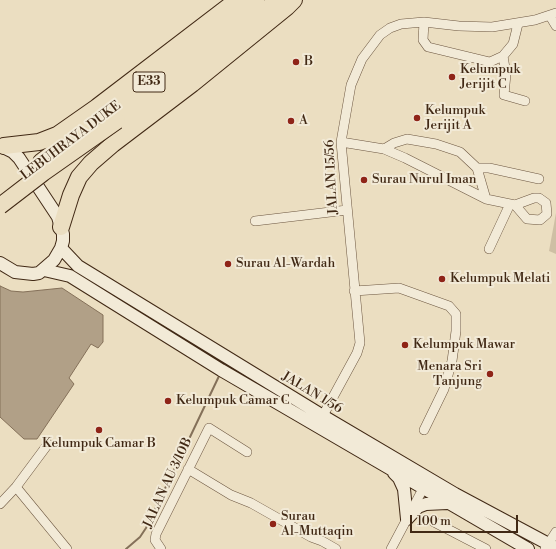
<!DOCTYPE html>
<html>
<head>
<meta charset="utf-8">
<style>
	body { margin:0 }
	#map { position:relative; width:556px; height:549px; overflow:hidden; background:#ebdec1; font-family:"Libre Bodoni",serif }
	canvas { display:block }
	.scale { position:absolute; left:410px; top:515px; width:108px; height:18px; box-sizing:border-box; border:2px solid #412915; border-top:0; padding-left:5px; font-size:12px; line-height:14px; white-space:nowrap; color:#412915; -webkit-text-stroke:3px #f2ead7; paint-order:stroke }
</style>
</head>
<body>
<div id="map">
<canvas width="556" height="549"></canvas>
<div class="scale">100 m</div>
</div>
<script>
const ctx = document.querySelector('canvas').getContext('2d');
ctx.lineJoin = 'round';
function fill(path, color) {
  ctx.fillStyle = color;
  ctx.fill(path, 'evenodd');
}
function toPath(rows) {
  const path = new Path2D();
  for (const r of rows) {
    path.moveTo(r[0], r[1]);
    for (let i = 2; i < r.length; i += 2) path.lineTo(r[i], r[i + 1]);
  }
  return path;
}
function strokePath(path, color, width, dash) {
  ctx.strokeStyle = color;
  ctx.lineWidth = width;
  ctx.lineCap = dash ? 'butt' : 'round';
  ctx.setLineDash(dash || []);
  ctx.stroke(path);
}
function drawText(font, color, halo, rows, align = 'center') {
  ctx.font = font + ' "Libre Bodoni",serif';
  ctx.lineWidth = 4;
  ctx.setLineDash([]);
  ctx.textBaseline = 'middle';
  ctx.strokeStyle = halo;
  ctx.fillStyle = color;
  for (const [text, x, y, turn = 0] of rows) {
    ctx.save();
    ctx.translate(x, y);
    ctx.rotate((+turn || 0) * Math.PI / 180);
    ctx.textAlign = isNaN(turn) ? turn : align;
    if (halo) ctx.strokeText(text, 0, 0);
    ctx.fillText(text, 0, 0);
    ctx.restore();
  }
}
const green = toPath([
	[556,213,556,254,549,251]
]);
const water = toPath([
	[0,286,11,291,23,292,62,288,103,315,103,342,98,348,91,344,69,378,74,384,37,439,24,439,0,417,0,286]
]);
const stream = toPath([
	[190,437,220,374],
	[126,549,140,537,146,528,186,445]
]);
const minor = toPath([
	[550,16,556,26],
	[424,22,423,40,428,47,490,62,503,56,513,44,518,24],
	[503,56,506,74,504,95,525,101],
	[341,142,384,149,405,158,486,199,515,205,534,198,539,198,546,203,547,214,540,220,527,219,515,205],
	[384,149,394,143,407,139,436,144,460,152,477,168,486,199],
	[477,168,489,168,539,179],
	[255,221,347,210],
	[489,249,510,204],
	[354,291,399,288,449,306,456,314,456,331,452,361,444,389,424,430],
	[320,421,357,353,360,343,341,142,351,85,362,59,380,35,390,28,401,24,424,22,459,26,492,27,535,20,556,13],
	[188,469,231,495,251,503,311,537,322,541,336,549],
	[16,487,67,549],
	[0,504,16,487,48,444],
	[434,522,486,549],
	[161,549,155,540,156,534,209,428,247,452],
	[391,549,426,483],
	[545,549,556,532]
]);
const secondary = toPath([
	[61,248,78,266,323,416,455,494,556,548],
	[0,263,15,272,33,274,39,273,54,260,61,248,63,241,63,234,58,217,19,158,13,152,1,146],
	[44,270,70,276,221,370,528,549],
	[394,473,399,478,404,489,407,519],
	[407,519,418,507,426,504,447,503]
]);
const motorway = toPath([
	[117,121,278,0],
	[4,146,39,142,57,135,97,107,237,0],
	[41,162,256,0],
	[61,227,71,195,79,177,91,163,113,144,192,84,287,7,294,0]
]);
const motorwayBridge = toPath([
	[0,206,43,173,117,121]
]);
const markers = [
	[296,62,4,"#8f2418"],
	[452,77,4,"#8f2418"],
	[417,118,4,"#8f2418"],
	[291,121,4,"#8f2418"],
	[364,180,4,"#8f2418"],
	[228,264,4,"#8f2418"],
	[442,279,4,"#8f2418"],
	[405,345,4,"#8f2418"],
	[490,374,4,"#8f2418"],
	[168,401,4,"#8f2418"],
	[99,430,4,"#8f2418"],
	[273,524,4,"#8f2418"]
];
const shields = [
	[149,82,32]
];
const shieldNames = [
	["E33",149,82]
];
const poiNames = [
	["B",304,62],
	["Kelumpuk",460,70],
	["Jerijit C",460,85],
	["Kelumpuk",425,111],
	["Jerijit A",425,126],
	["A",299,121],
	["Surau Nurul Iman",372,180],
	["Surau Al-Wardah",236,264],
	["Kelumpuk Melati",450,279],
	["Kelumpuk Mawar",413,345],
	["Menara Sri",482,367,"right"],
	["Tanjung",482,382,"right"],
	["Kelumpuk Camar C",176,401],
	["Kelumpuk Camar B",99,444,"center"],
	["Surau",281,517],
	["Al-Muttaqin",281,532]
];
const streetNames = [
	["LEBUHRAYA DUKE",71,141,-37],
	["JALAN 15/56",332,177,-93],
	["JALAN 1/56",312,393,31],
	["JALAN AU 3/10B",168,483,-65]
];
fill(green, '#cebfa4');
fill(water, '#b1a087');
strokePath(water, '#847059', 1);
strokePath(stream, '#847059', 2);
strokePath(minor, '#6c5640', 10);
strokePath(secondary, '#412915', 14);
strokePath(motorway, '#412915', 18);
strokePath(minor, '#f2ead7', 9);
strokePath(secondary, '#f2ead7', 12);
strokePath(motorway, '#ebdec1', 16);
strokePath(motorwayBridge, '#412915', 18, []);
strokePath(motorwayBridge, '#ebdec1', 16);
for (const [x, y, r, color] of markers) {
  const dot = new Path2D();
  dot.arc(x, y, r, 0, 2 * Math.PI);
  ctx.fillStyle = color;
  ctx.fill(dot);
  strokePath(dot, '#f2ead7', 1.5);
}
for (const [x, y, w] of shields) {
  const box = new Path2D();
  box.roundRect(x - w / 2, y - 10, w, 20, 3);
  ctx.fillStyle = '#f2ead7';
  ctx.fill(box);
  strokePath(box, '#412915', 1);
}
drawText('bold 12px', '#412915', null, shieldNames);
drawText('13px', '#412915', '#f2ead7', poiNames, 'left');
drawText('13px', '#412915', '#f2ead7', streetNames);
</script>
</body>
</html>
